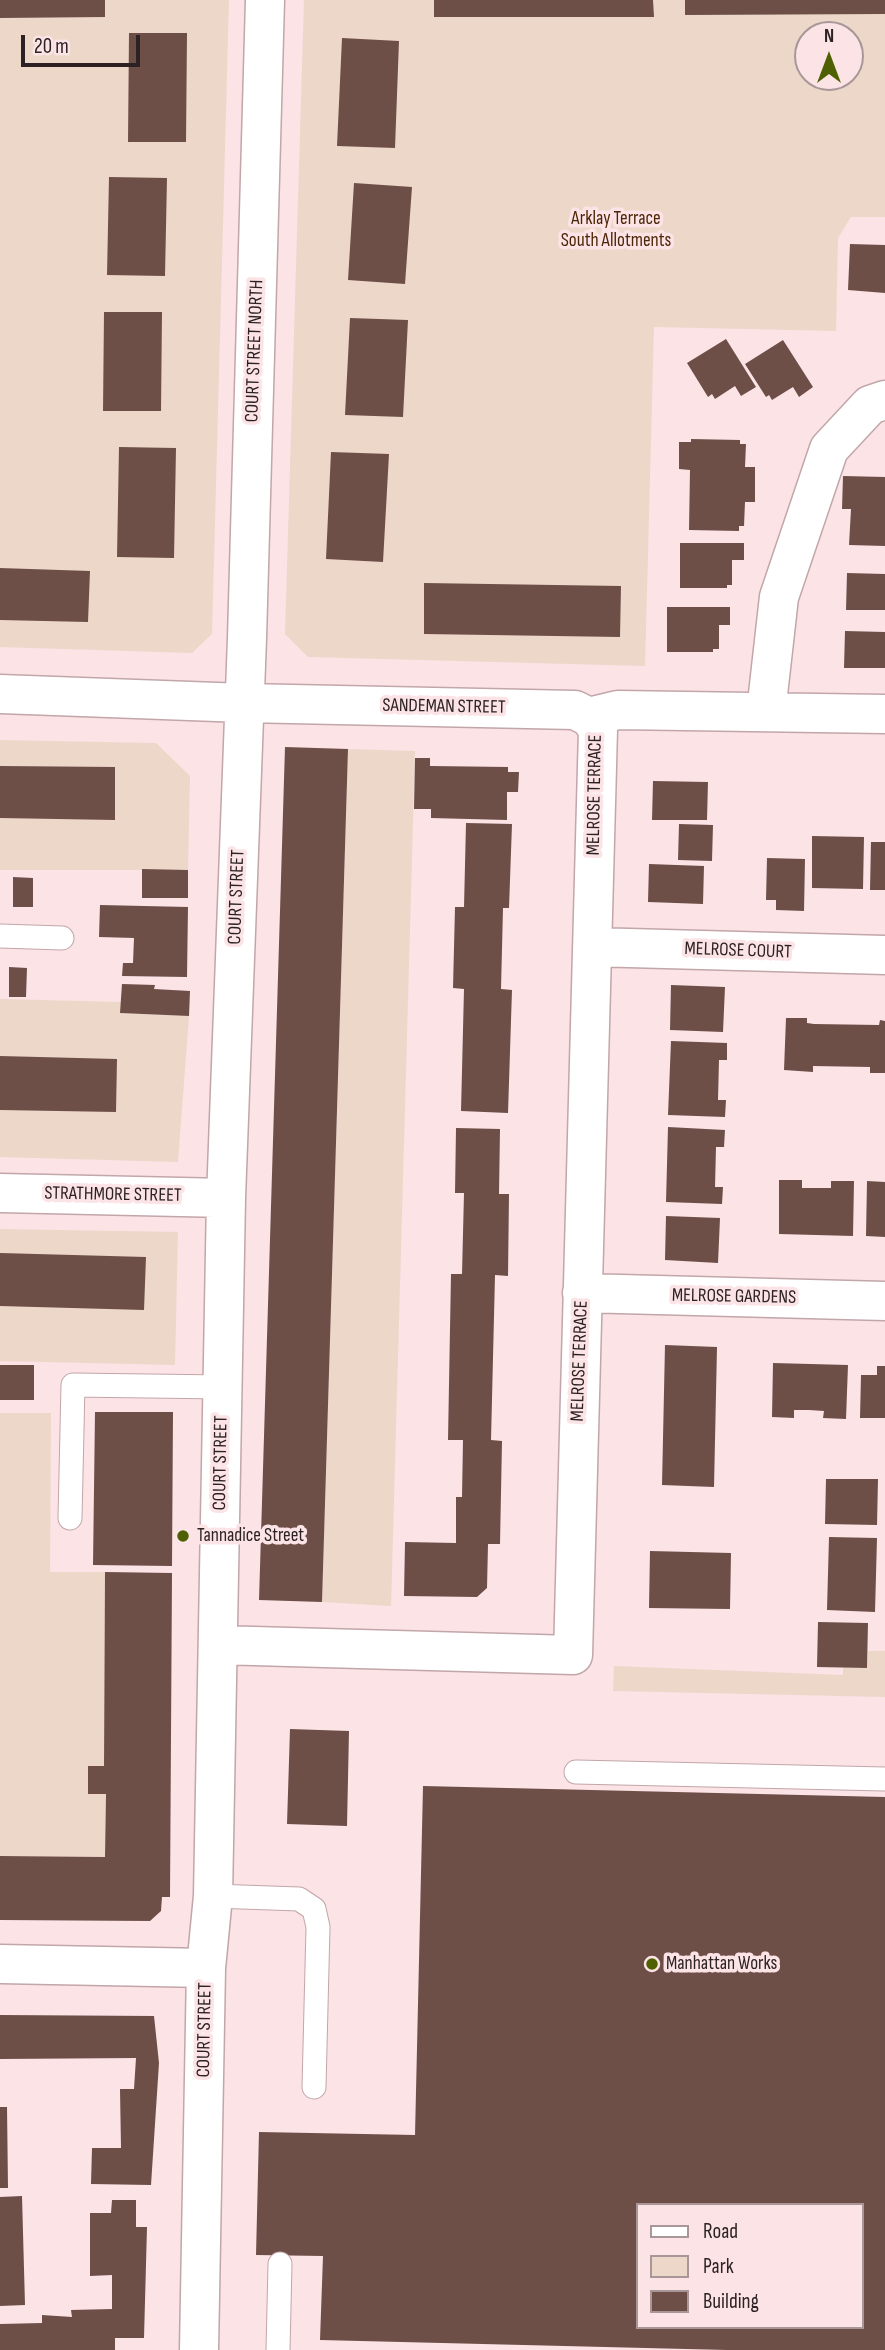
<!DOCTYPE html>
<html>
<head>
<meta charset="utf-8">
<style>
	body { margin:0 }
	#map { position:relative; width:885px; height:2350px; overflow:hidden; background:#fbe3e6; font-family:"Sofia Sans Condensed",sans-serif }
	canvas { display:block }
	.legend { position:absolute; left:636px; top:2203px; width:228px; height:126px; box-sizing:border-box; background:#fbe3e6; border:2px solid #a89698; margin:0; padding:9px 12px; list-style:none; font-size:21px; color:#2c2223 }
	.legend li { display:flex; align-items:center; gap:14px; height:35px }
	.legend b { width:35px; border:2px solid #a89698 }
	.north { position:absolute; left:794px; top:21px; width:70px; height:70px; box-sizing:border-box; background:#fbe3e6; border:2px solid #a89698; border-radius:50%; rotate:0deg; font-size:19px; font-weight:700; line-height:28px; text-align:center; color:#2c2223 }
	.north::after { content:''; display:block; margin:auto; width:24px; height:32px; background:#4f6003; clip-path:polygon(50% 0,100% 100%,50% 72%,0 100%) }
	.scale { position:absolute; left:21px; top:35px; width:119px; height:32px; box-sizing:border-box; border:4px solid #2c2223; border-top:0; padding-left:9px; font-size:21px; line-height:24px; white-space:nowrap; color:#2c2223; -webkit-text-stroke:5px #fbe3e6; paint-order:stroke }
</style>
</head>
<body>
<div id="map">
<canvas width="885" height="2350"></canvas>
<ul class="legend">
<li><b style="height:9px;background:#fff"></b>Road</li>
<li><b style="height:19px;background:#edd7c9"></b>Park</li>
<li><b style="height:19px;background:#6d4f48"></b>Building</li>
</ul>
<div class="north">N</div>
<div class="scale">20 m</div>
</div>
<script>
const ctx = document.querySelector('canvas').getContext('2d');
ctx.lineJoin = 'round';
function fill(path, color) {
  ctx.fillStyle = color;
  ctx.fill(path, 'evenodd');
}
function toPath(rows) {
  const path = new Path2D();
  for (const r of rows) {
    path.moveTo(r[0], r[1]);
    for (let i = 2; i < r.length; i += 2) path.lineTo(r[i], r[i + 1]);
  }
  return path;
}
function strokePath(path, color, width, dash) {
  ctx.strokeStyle = color;
  ctx.lineWidth = width;
  ctx.lineCap = dash ? 'butt' : 'round';
  ctx.setLineDash(dash || []);
  ctx.stroke(path);
}
function drawText(font, color, halo, rows, align = 'center') {
  ctx.font = font + ' "Sofia Sans Condensed",sans-serif';
  ctx.lineWidth = 7;
  ctx.setLineDash([]);
  ctx.textBaseline = 'middle';
  ctx.strokeStyle = halo;
  ctx.fillStyle = color;
  for (const [text, x, y, turn = 0] of rows) {
    ctx.save();
    ctx.translate(x, y);
    ctx.rotate((+turn || 0) * Math.PI / 180);
    ctx.textAlign = isNaN(turn) ? turn : align;
    if (halo) ctx.strokeText(text, 0, 0);
    ctx.fillText(text, 0, 0);
    ctx.restore();
  }
}
const green = toPath([
	[0,0,229,0,212,634,192,653,0,647],
	[304,0,885,0,885,217,851,217,838,238,836,331,654,327,645,666,308,657,285,634],
	[808,35,850,35,850,77,808,77],
	[0,740,156,743,190,776,188,870,0,870],
	[348,749,415,751,391,1606,322,1602],
	[0,999,121,1002,121,1013,189,1016,178,1162,0,1157],
	[0,1229,178,1232,175,1365,0,1361],
	[0,1413,51,1413,50,1572,105,1572,104,1766,88,1767,88,1794,106,1794,105,1857,0,1856],
	[868,1651,885,1651,885,1697,613,1691,614,1666,843,1675,843,1667,867,1668]
]);
const building = toPath([
	[0,0,105,0,105,17,0,18],
	[434,0,653,0,654,17,434,17],
	[685,0,885,0,885,14,685,15],
	[129,33,187,33,186,142,128,142],
	[342,38,399,41,395,148,337,146],
	[109,177,167,178,165,276,107,275],
	[354,183,412,187,405,284,348,280],
	[850,244,885,245,885,293,848,290],
	[104,312,162,312,161,411,103,411],
	[350,318,408,320,403,417,345,415],
	[726,339,756,387,741,396,735,386,715,399,712,394,708,397,687,363],
	[783,340,813,387,799,397,793,387,772,400,769,395,766,397,745,364],
	[691,439,740,440,740,444,746,444,745,467,755,467,755,502,745,502,744,526,739,526,739,531,689,530,690,470,679,469,679,442,691,442],
	[119,447,176,448,174,558,117,557],
	[331,452,389,454,383,562,326,559],
	[843,476,885,477,885,546,849,545,851,509,842,509],
	[680,543,744,543,744,560,732,560,732,585,727,585,727,588,680,588],
	[0,568,90,571,88,622,0,620],
	[847,573,885,574,885,610,846,610],
	[424,583,621,586,620,637,424,634],
	[667,607,730,607,730,625,719,625,719,649,713,649,713,652,667,652],
	[845,631,885,632,885,668,844,668],
	[285,747,348,749,322,1602,259,1600],
	[415,758,430,758,430,766,508,767,508,772,519,772,518,792,507,792,507,820,431,818,431,809,414,809],
	[0,766,115,767,115,820,0,818],
	[653,781,708,782,707,820,652,820],
	[466,823,512,824,509,908,503,908,501,989,512,990,508,1113,461,1111,464,989,453,988,455,907,464,907],
	[679,824,713,825,712,861,678,860],
	[812,836,864,837,863,889,812,888],
	[871,842,885,842,885,890,870,890],
	[767,858,805,859,804,911,776,910,776,900,766,900],
	[649,864,704,866,703,904,648,902],
	[142,869,188,870,188,898,142,898],
	[13,877,33,878,33,907,13,907],
	[100,905,188,907,187,977,122,976,123,963,133,963,134,938,99,937],
	[9,967,27,968,26,997,9,997],
	[122,984,155,985,154,989,190,991,189,1016,120,1013],
	[671,985,725,987,723,1032,670,1030],
	[786,1018,807,1018,807,1023,814,1024,879,1025,880,1020,885,1021,885,1073,870,1073,870,1067,813,1066,813,1072,784,1070],
	[671,1041,727,1043,727,1060,719,1060,718,1100,726,1100,725,1117,668,1115],
	[0,1056,117,1059,116,1112,0,1110],
	[668,1127,725,1130,724,1147,716,1147,715,1187,723,1187,722,1204,666,1202],
	[456,1128,500,1129,499,1194,509,1194,508,1276,495,1275,491,1440,502,1441,500,1544,488,1544,487,1588,477,1597,404,1596,405,1542,456,1543,456,1497,462,1497,463,1440,448,1440,451,1274,462,1274,464,1193,455,1193],
	[779,1180,802,1180,802,1188,831,1188,831,1181,854,1181,853,1236,779,1234],
	[867,1181,885,1182,885,1237,866,1236],
	[666,1216,720,1218,718,1263,665,1260],
	[0,1253,146,1257,144,1310,0,1306],
	[665,1345,717,1347,714,1487,662,1485],
	[773,1363,848,1365,846,1419,823,1418,824,1411,809,1410,794,1410,794,1418,772,1417],
	[0,1365,34,1365,34,1400,0,1400],
	[877,1366,885,1366,885,1418,860,1418,861,1375,877,1375],
	[95,1412,173,1412,172,1566,93,1565],
	[826,1479,878,1479,877,1525,825,1524],
	[829,1537,877,1538,875,1612,827,1610],
	[650,1551,731,1553,730,1609,649,1608],
	[105,1572,172,1573,170,1897,162,1897,161,1911,150,1921,0,1920,0,1856,105,1857,106,1794,88,1794,88,1766,104,1766],
	[818,1622,868,1623,867,1668,817,1667],
	[290,1729,349,1731,347,1826,287,1824],
	[423,1786,885,1797,885,2350,727,2350,320,2340,323,2256,256,2255,259,2132,415,2135],
	[638,2205,862,2205,862,2327,638,2327],
	[0,2015,154,2016,159,2063,151,2185,91,2184,92,2148,121,2148,120,2089,134,2089,136,2058,0,2059],
	[0,2107,7,2107,8,2188,0,2188],
	[22,2196,25,2305,0,2306,0,2197],
	[112,2200,136,2200,136,2227,147,2227,144,2338,115,2338,115,2350,0,2350,0,2324,42,2323,42,2315,72,2317,71,2310,112,2309,112,2275,90,2276,90,2213,111,2213]
]);
const lane = toPath([
	[0,936,62,938],
	[70,1518,73,1385,223,1387],
	[576,1772,885,1779],
	[213,1896,299,1899,314,1909,318,1927,314,2087],
	[278,2350,280,2264]
]);
const street = toPath([
	[0,694,244,703,575,710,589,717,618,710,885,714],
	[766,712,779,597,829,449,870,405,885,400],
	[592,947,885,955],
	[0,1193,226,1198],
	[582,1293,885,1301],
	[218,1645,573,1655,598,729,589,717],
	[0,1964,206,1968],
	[199,2350,206,1968,213,1896,226,1198,247,638,265,0]
]);
const markers = [
	[183,1536,7,"#4f6003"],
	[652,1964,7,"#4f6003"]
];
const parkNames = [
	["Arklay Terrace",616,219],
	["South Allotments",616,241]
];
const streetNames = [
	["COURT STREET NORTH",255,351,-88],
	["SANDEMAN STREET",444,707,1],
	["MELROSE TERRACE",595,795,-89],
	["COURT STREET",237,897,-88],
	["MELROSE COURT",738,951,2],
	["STRATHMORE STREET",113,1195,1],
	["MELROSE GARDENS",734,1297,1],
	["MELROSE TERRACE",580,1361,-88],
	["COURT STREET",221,1463,-89],
	["COURT STREET",205,2030,-89]
];
const poiNames = [
	["Tannadice Street",197,1536],
	["Manhattan Works",666,1964]
];
fill(green, '#edd7c9');
fill(building, '#6d4f48');
strokePath(lane, '#c2a6a9', 25);
strokePath(street, '#c2a6a9', 41);
strokePath(lane, '#fff', 23);
strokePath(street, '#fff', 38);
for (const [x, y, r, color] of markers) {
  const dot = new Path2D();
  dot.arc(x, y, r, 0, 2 * Math.PI);
  ctx.fillStyle = color;
  ctx.fill(dot);
  strokePath(dot, '#fbe3e6', 2.5);
}
drawText('19px', '#4d2606', '#fbe3e6', parkNames);
drawText('19px', '#2c2223', '#fbe3e6', streetNames);
drawText('19px', '#2c2223', '#fbe3e6', poiNames, 'left');
</script>
</body>
</html>
